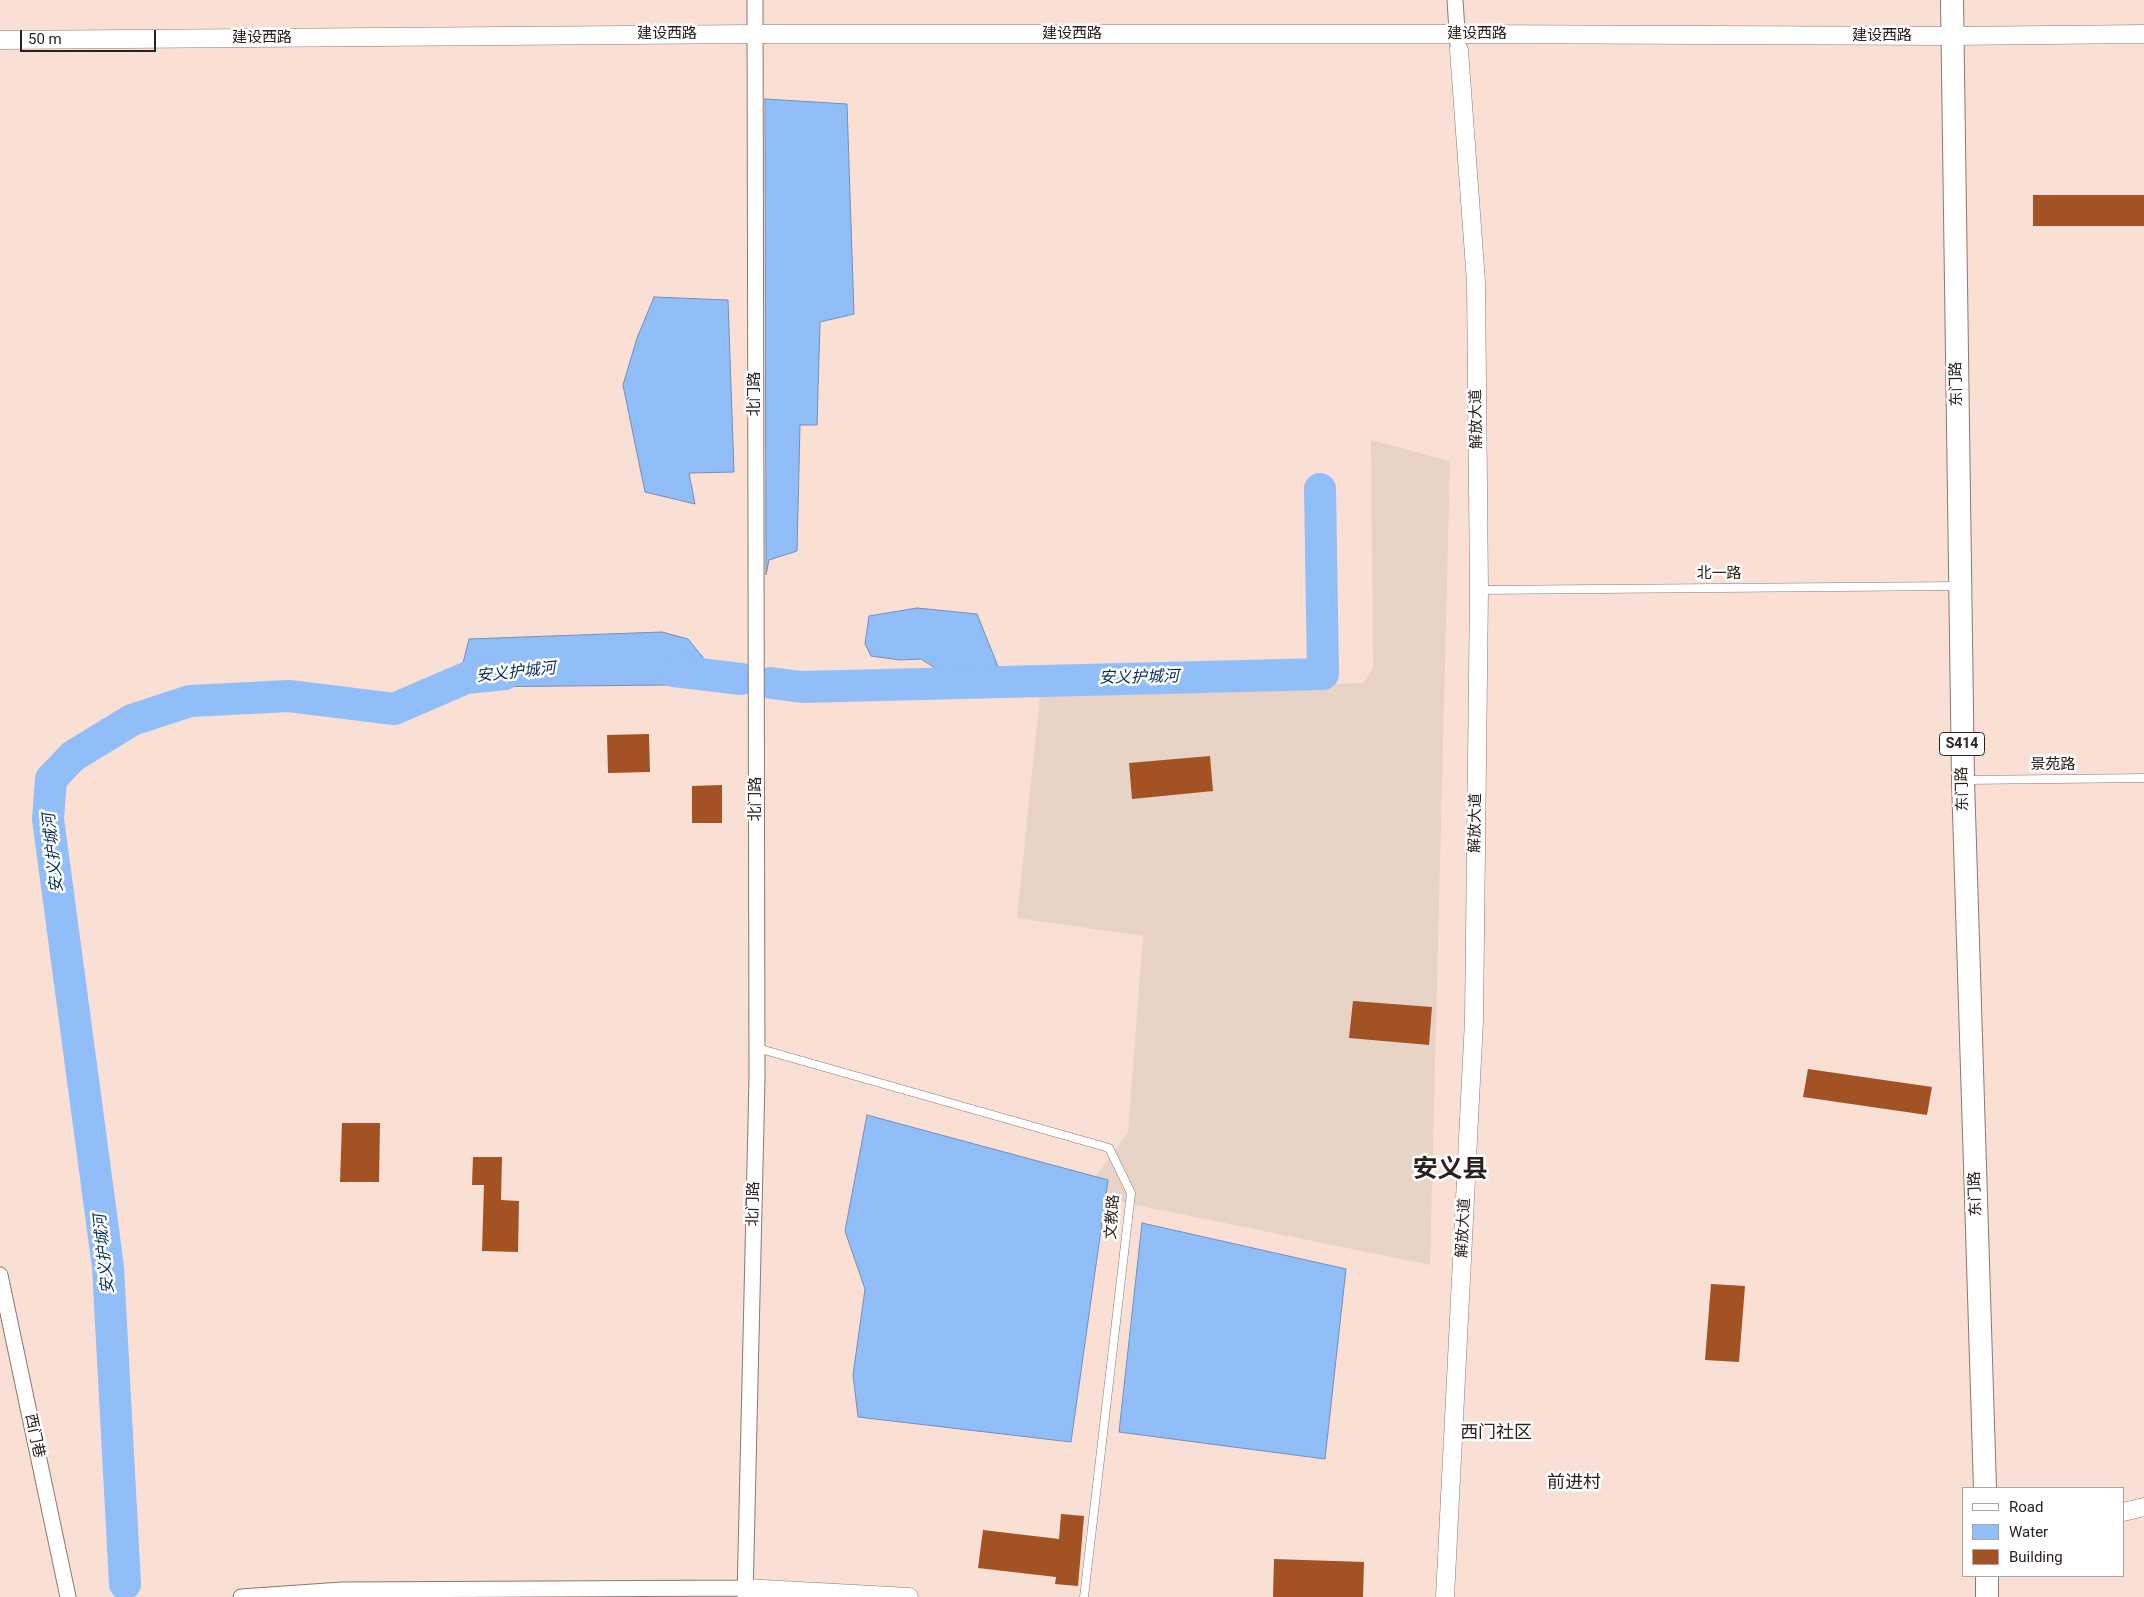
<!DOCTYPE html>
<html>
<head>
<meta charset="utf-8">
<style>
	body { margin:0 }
	#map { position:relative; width:2144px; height:1597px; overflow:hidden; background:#fadfd5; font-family:Roboto,sans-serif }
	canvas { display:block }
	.legend { position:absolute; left:1962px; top:1487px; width:162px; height:90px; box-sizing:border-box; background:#fff; border:1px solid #aaa6a5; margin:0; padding:6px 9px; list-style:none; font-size:15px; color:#2b211e }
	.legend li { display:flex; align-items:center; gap:10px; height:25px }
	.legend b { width:25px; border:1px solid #aaa6a5 }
	.scale { position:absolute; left:20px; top:30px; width:136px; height:22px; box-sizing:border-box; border:2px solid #2b211e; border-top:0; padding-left:6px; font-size:15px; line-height:18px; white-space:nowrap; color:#2b211e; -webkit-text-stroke:4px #fff; paint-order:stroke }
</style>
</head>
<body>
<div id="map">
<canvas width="2144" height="1597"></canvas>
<ul class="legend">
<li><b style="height:6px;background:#fff"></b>Road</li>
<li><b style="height:14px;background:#91bef9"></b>Water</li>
<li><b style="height:14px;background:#a25223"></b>Building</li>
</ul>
<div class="scale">50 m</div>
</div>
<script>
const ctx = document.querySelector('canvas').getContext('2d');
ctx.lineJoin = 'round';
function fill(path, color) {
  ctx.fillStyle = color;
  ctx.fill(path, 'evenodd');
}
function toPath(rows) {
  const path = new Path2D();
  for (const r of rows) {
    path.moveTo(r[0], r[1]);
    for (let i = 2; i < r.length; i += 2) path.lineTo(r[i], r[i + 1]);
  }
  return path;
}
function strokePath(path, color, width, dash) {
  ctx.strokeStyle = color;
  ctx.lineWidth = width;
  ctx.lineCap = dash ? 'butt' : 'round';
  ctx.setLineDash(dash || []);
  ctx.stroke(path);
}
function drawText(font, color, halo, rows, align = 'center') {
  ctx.font = font + ' Roboto,"Noto Sans SC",sans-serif';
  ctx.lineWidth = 5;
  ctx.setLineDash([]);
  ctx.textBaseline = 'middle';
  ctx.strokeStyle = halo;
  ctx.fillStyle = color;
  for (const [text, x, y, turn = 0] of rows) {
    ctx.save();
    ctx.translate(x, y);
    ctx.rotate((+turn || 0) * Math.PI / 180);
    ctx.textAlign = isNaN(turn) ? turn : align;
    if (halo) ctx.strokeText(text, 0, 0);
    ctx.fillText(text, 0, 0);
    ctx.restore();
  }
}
const commercial = toPath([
	[1371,440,1450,461,1430,1265,1083,1194,1128,1132,1143,936,1017,918,1040,695,1363,683,1373,668]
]);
const water = toPath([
	[765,99,847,104,854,314,820,322,817,425,800,425,797,551,769,560,766,575,765,99],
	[654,297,728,300,734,472,689,473,695,504,645,492,623,385,637,338,654,297],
	[917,608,977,614,999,669,957,673,935,668,921,659,900,660,871,656,865,644,869,616,917,608],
	[662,632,688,639,731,692,670,685,460,687,463,663,469,639,662,632],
	[867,1115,1108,1180,1071,1442,858,1417,853,1375,865,1289,845,1231,867,1115],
	[1142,1223,1346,1269,1325,1459,1119,1432,1142,1223]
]);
const river = toPath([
	[674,671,741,679],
	[771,683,802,687,1323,674,1320,489],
	[125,1584,108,1267,48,819,51,779,73,756,132,720,190,701,289,696,394,709,466,678,505,674]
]);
const building = toPath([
	[2033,195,2144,195,2144,226,2033,226],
	[649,734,650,772,608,773,607,735],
	[1210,756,1213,791,1132,799,1129,763],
	[722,785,722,823,692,823,692,786],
	[1353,1001,1432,1007,1429,1045,1349,1038],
	[1808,1069,1932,1087,1927,1115,1803,1097],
	[342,1123,380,1123,379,1182,340,1182],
	[473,1157,502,1157,501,1200,519,1201,518,1252,482,1251,484,1185,472,1185],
	[1711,1284,1745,1286,1739,1362,1705,1360],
	[1061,1514,1084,1516,1078,1586,1055,1584,1056,1577,978,1568,983,1530,1059,1539],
	[1274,1559,1364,1562,1363,1597,1273,1597]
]);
const service = toPath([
	[1479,590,1958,586],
	[1966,780,2144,778],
	[757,1048,1109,1148,1131,1193,1084,1597]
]);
const minor = toPath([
	[1455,0,1458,46],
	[0,1275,68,1597],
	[241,1597,342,1590,745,1588],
	[745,1597,757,1079,755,0]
]);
const tertiary = toPath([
	[0,40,755,34,1458,34,1952,36,2144,34],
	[2123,1512,2144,1507],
	[745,1588,909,1597],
	[1445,1597,1474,1020,1479,590,1476,282,1459,50]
]);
const primary = toPath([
	[1952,0,1963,780,1985,1488],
	[1987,1576,1987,1597]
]);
const shields = [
	[1962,744,45]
];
const shieldNames = [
	["S414",1962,744]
];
const streetNames = [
	["建设西路",667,34],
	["建设西路",1072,34],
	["建设西路",1477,34],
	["建设西路",1882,36],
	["建设西路",262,38],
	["东门路",1957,384,-91],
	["北门路",755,394,-90],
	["解放大道",1477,419,-91],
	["北一路",1719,574],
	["景苑路",2053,765],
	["东门路",1963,789,-91],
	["北门路",756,799,-90],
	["解放大道",1476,823,-89],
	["东门路",1976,1194,-92],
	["北门路",754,1204,-89],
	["文教路",1113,1217,-86],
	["解放大道",1464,1228,-87],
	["西门巷",34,1436,78]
];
const waterNames = [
	["安义护城河",516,673,-6],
	["安义护城河",1139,678,-1],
	["安义护城河",54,853,-96],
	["安义护城河",105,1254,-96]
];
const quarterNames = [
	["西门社区",1496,1433],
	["前进村",1574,1483]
];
const townNames = [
	["安义县",1450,1171]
];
fill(commercial, '#e8d3c7');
fill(water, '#91bef9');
strokePath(water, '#728fb7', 1);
strokePath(river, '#91bef9', 32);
fill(building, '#a25223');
strokePath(service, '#8f776e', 9);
strokePath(minor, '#8f776e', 17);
strokePath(tertiary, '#8f776e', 19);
strokePath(primary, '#8f776e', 24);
strokePath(service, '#fff', 8);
strokePath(minor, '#fff', 15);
strokePath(tertiary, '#fff', 18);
strokePath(primary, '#fff', 22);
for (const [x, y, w] of shields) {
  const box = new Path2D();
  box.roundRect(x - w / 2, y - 11.5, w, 23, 4);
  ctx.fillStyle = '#fff';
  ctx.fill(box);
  strokePath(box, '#2b211e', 1);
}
drawText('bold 14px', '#2b211e', null, shieldNames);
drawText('15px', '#2b211e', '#fff', streetNames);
drawText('italic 16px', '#072e5b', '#fff', waterNames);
drawText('18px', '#2b211e', '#fff', quarterNames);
drawText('bold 25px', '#2b211e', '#fff', townNames);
</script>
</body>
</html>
